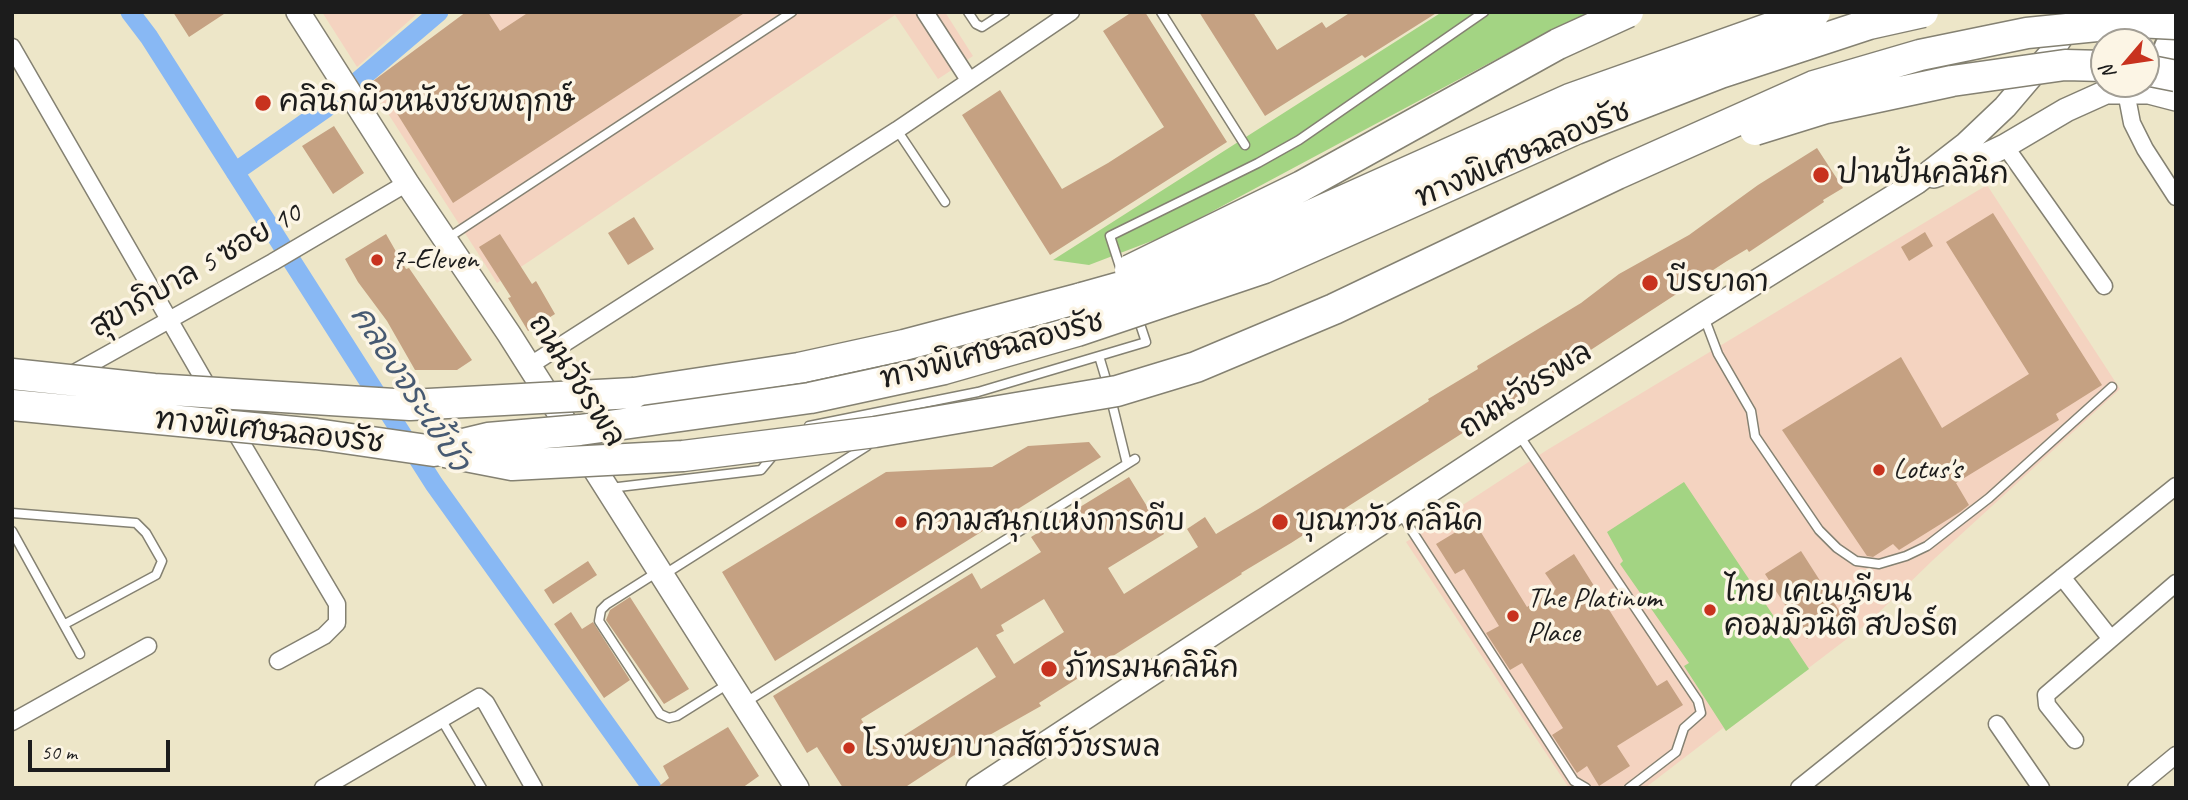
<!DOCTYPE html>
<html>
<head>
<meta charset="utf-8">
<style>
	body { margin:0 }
	#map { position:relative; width:2188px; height:800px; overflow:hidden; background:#ede6c8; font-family:Caveat,sans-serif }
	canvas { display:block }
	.frame { position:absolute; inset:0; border:14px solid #1c1c1c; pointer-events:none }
	.north { position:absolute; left:2090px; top:28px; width:70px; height:70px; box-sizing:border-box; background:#fcf5e5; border:2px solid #a29e95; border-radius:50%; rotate:241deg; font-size:19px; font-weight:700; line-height:28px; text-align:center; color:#1c1c1c }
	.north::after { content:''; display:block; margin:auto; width:24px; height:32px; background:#c8321e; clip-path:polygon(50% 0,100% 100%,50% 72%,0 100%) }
	.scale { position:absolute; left:28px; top:740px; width:142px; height:32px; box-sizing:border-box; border:4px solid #1c1c1c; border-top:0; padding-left:9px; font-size:21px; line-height:24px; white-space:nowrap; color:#1c1c1c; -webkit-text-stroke:5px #fcf5e5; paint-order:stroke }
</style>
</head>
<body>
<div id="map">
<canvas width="2188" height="800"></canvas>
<div class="frame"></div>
<div class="north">N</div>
<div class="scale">50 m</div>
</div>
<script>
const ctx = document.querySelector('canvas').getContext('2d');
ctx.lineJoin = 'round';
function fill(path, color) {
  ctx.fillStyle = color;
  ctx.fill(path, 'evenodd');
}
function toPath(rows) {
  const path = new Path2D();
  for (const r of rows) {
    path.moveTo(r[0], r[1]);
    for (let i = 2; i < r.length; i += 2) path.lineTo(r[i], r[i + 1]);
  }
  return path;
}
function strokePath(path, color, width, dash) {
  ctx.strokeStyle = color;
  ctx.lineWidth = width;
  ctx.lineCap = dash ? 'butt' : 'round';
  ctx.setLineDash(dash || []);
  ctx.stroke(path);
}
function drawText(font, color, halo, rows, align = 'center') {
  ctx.font = font + ' Caveat,"Playpen Sans Thai",sans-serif';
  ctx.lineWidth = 7;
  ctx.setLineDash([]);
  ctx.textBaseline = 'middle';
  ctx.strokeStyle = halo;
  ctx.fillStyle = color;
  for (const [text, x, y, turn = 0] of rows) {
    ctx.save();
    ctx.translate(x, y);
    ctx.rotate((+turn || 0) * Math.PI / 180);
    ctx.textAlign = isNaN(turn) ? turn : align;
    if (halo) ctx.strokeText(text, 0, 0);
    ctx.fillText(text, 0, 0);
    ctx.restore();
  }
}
const built = toPath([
	[322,12,419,12,357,67],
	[466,12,945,12,973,56,938,79,895,15,497,283,369,84],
	[1987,185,2120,389,1933,560,1869,622,1726,731,1723,728,1645,788,1569,788,1406,542,1547,450]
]);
const green = toPath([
	[1442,12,1593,12,1538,37,1170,234,1089,265,1053,260],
	[1684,482,1809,669,1726,731,1684,666,1689,663,1620,564,1623,561,1607,532]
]);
const canal = toPath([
	[130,12,149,37,434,484,652,788],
	[235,172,325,109,439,12]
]);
const building = toPath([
	[173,12,227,12,189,37],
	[466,12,488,12,500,31,529,12,746,12,453,203,386,96,379,100,369,84],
	[1132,12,1145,12,1227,142,1050,255,962,115,1000,90,1062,189,1108,163,1164,127,1103,31],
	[1199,12,1253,12,1277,50,1322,22,1326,28,1351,12,1438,12,1365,58,1362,55,1265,116],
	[334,126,364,173,333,194,302,146],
	[1817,148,1843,188,1823,200,1824,202,1749,252,1747,249,1727,261,1511,402,1291,543,1241,573,1242,574,1039,703,1041,706,956,754,904,788,843,788,817,747,807,753,773,696,972,573,981,589,1041,552,1031,537,1129,477,1164,534,1108,568,1124,594,1198,547,1187,529,1205,517,1216,534,1260,508,1429,401,1428,399,1478,369,1477,366,1581,303,1619,274,1689,235,1758,185],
	[1044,599,1064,632,1014,664,996,635,1004,631,1001,625],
	[977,647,996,677,881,750,861,719],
	[1993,213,2102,385,2056,414,2059,420,1956,483,1969,505,1960,512,1899,550,1893,544,1873,557,1867,556,1782,430,1901,357,1942,428,2029,374,1946,242],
	[634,217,654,249,628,265,608,233],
	[1925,232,1933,246,1909,261,1901,247],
	[386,234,406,269,409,268,472,360,457,370,415,370,387,321,358,282,345,259],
	[500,234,532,284,536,281,555,314,528,331,508,298,511,297,479,247],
	[1089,442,1101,457,775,661,722,572,886,472,992,467,1028,446],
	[1474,521,1527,607,1556,589,1545,573,1574,554,1657,686,1667,680,1683,705,1617,746,1630,766,1599,786,1587,766,1577,773,1552,735,1563,728,1522,663,1510,670,1486,633,1499,626,1464,569,1455,574,1436,544],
	[1801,551,1842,615,1807,639,1765,574],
	[588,561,597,575,553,604,544,590],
	[630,597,689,689,664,704,606,620,610,610],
	[571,612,582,629,593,622,630,680,604,698,554,624],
	[728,727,759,776,742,788,657,788,669,778,663,766]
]);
const lane = toPath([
	[968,12,976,24,982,27,1005,12],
	[1161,12,1245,145],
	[897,130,945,202],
	[448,238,792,12],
	[1121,270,1110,236,1258,163,1299,140,1484,12],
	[1704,317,1718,354,1751,411,1755,436,1819,530,1837,548,1856,561,1879,564,1906,556,1927,546,1989,498,2112,387],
	[1099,356,1108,386],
	[1111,399,1127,464],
	[809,426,978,392,1146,342,1137,315],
	[1519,435,1698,701,1701,713,1684,728,1676,752,1629,788],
	[610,488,761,470,776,452],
	[12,513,136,523,146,533,162,561,156,575,65,624],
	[1401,514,1574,781,1586,788],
	[12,531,80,654],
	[659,571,607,604,601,610,599,621,660,714,669,718,677,716,728,684],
	[665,574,867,446],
	[746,702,1135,459],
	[441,719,482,788]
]);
const street = toPath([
	[925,12,969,80],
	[12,47,212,394],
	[2126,92,2132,123,2145,149,2176,197],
	[2005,146,2104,286],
	[529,366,897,130,1071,12],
	[67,377,273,262,407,183],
	[231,425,337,604,337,623,324,636,278,661],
	[2062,577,2111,639],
	[12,722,148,646],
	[1997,724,2041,788],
	[2075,740,2047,705,2046,695,2176,583],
	[323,788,479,697,486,703,534,788],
	[1799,788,2176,486],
	[2136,788,2176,755]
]);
const secondary = toPath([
	[298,12,407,183,509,334,797,788],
	[1934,176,1963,166,2005,146,2066,110,2106,92,2149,92,2176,99],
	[978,788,1518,433,1703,315,1917,182,1966,144,2005,107,2051,53,2077,12]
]);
const primary = toPath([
	[2176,38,2168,47,2165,56,2168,75,2176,83]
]);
const highway = toPath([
	[634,393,799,368,904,345,1082,298]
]);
const highwayBridge = toPath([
	[2146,70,2176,76],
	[1755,130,1826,108,1952,81,2065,65,2104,66],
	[1130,270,1302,186,1558,44,1628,12],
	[1082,298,1164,275,1249,243,1570,99,1815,12],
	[12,374,154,389,410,405,634,393],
	[12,405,316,434,434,451,488,438,580,430,810,398,944,369,1077,331,1264,268,1576,129,1720,73,1869,24,1923,12],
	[445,452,512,465,683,456,875,432,1117,391,1196,367,1334,309,1617,174,1814,86,1920,55,2027,33,2137,22,2176,24]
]);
const markers = [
	[263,103,9,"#c8321e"],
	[1821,175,9,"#c8321e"],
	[377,260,7,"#c8321e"],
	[1650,283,9,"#c8321e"],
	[1879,470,7,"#c8321e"],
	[901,522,7,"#c8321e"],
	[1280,522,9,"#c8321e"],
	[1710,610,7,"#c8321e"],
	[1513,616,7,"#c8321e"],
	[1049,669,9,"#c8321e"],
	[849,748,7,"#c8321e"]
];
const poiNames = [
	["คลินิกผิวหนังชัยพฤกษ์",279,103],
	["ปานปั้นคลินิก",1837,175],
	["7-Eleven",391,260],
	["บีรยาดา",1666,283],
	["Lotus's",1893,470],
	["ความสนุกแห่งการคีบ",915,522],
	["บุณทวัช คลินิค",1296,522],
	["ไทย เคเนเดียน",1724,593],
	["คอมมิวนิตี้ สปอร์ต",1724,627],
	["The Platinum",1527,599],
	["Place",1527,633],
	["ภัทรมนคลินิก",1065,669],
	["โรงพยาบาลสัตว์วัชรพล",863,748]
];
const streetNames = [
	["ทางพิเศษฉลองรัช",1523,155,-23],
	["สุขาภิบาล 5 ซอย 10",196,271,-30],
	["ทางพิเศษฉลองรัช",992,351,-15],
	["ถนนวัชรพล",576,381,57],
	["ถนนวัชรพล",1526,391,-33],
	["ทางพิเศษฉลองรัช",269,432,6]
];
const waterNames = [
	["คลองจระเข้บัว",409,389,57]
];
fill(built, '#f4d3c0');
fill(green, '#a3d483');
strokePath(canal, '#88b8f4', 19);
fill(building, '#c5a182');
strokePath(lane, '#848172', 11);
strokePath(street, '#848172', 19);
strokePath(secondary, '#848172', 26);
strokePath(primary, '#848172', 30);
strokePath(highway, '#848172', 33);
strokePath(lane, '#fff', 8);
strokePath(street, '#fff', 16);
strokePath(secondary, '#fff', 23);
strokePath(primary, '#fff', 26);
strokePath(highway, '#fff', 30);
strokePath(highwayBridge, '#848172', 33, []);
strokePath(highwayBridge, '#fff', 30);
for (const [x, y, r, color] of markers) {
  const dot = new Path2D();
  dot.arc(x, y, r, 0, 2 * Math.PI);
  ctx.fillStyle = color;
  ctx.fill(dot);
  strokePath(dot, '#fcf5e5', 2.5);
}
drawText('30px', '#1c1c1c', '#fcf5e5', poiNames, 'left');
drawText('30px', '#1c1c1c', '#fcf5e5', streetNames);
drawText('italic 32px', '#475a72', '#fcf5e5', waterNames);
</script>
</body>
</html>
